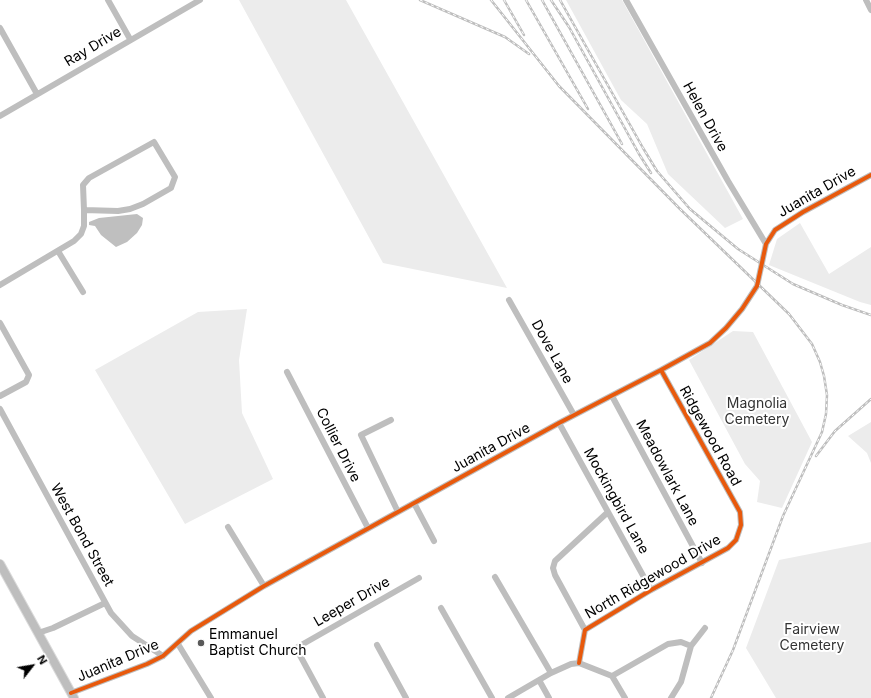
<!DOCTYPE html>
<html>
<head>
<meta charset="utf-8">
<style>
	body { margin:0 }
	#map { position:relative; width:871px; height:698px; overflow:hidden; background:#fff; font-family:Inter,sans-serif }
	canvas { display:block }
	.north { position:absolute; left:12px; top:646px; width:40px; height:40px; -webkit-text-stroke:3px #fff; paint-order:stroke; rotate:59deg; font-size:11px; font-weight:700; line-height:16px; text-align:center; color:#000 }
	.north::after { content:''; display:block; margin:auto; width:14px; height:18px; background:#000; clip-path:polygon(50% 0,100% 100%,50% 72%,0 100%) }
</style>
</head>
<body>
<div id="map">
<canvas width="871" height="698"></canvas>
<div class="north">N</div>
</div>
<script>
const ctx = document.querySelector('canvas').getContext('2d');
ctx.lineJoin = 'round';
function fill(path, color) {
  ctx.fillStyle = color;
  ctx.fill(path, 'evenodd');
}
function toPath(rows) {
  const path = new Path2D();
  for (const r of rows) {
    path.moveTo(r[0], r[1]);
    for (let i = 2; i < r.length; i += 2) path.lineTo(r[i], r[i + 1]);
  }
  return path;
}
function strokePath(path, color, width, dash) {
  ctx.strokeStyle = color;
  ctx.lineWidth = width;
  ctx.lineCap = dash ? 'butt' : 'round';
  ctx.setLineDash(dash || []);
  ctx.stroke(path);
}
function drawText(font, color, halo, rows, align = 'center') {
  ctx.font = font + ' Inter,sans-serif';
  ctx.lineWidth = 4;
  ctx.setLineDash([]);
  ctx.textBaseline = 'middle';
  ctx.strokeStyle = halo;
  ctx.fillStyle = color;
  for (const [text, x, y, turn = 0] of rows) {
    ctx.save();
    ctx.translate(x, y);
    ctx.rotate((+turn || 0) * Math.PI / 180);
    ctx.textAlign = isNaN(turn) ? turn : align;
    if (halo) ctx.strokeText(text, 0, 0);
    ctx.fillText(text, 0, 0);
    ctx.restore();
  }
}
const green = toPath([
	[239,0,346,0,507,288,383,263],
	[566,0,622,0,743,219,725,228,668,174,647,124,621,100],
	[800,223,829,274,871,247,871,305,860,302,769,265,777,239],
	[247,309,239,360,242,413,273,479,185,524,95,370,198,312],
	[733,331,753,332,812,442,782,508,757,502,760,481,745,464,689,360],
	[871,422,871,463,867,453,848,436],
	[871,542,871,698,776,698,746,648,779,560]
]);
const water = toPath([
	[137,214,143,218,142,225,137,233,127,242,116,247,101,235,95,226,89,225,89,222,99,218]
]);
const minor = toPath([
	[108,0,130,39],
	[626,0,728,181,766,244],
	[866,0,871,10],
	[0,28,37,94],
	[0,116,200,0],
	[58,251,83,292],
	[0,285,74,241,81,234,84,226,84,210,83,185,89,178,154,142,175,177,171,188,143,204,130,209,118,211,84,210],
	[509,300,574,415],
	[0,323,29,375,26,382,0,396],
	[287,372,368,528],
	[612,396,702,563],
	[0,409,111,613,132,636,163,656],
	[391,420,361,435,398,512],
	[559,423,651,590],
	[414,503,434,541],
	[228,527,264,586],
	[495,577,551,673],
	[441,608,492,698],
	[585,630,555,575,553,568,555,561,608,512],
	[38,633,53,628,105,603],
	[178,644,211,698],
	[377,645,406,698],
	[579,663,585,630,651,590,728,548,736,540,741,525,740,512,661,370],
	[612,676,625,698],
	[539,680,549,698],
	[71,693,147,664,163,656,191,631,264,586,559,423,661,370,710,343,726,328,742,309,757,286,766,244,775,230,803,212,871,175],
	[323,698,296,648,419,578],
	[508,698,551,673,571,664,579,663,612,676,668,644,681,642,691,646,705,628],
	[671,698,681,682,691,646]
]);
const major = toPath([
	[0,564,74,698]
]);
const rail = toPath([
	[420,0,505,37,529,54],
	[491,0,559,86,680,209,789,314,812,344,820,362,824,376,827,395,826,414,822,432,783,516,733,650,711,698],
	[504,0,524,35],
	[526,0,588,109],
	[542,0,622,144],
	[551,0,569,27,639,154,651,173],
	[560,0,643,148,657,171,690,209,738,249,793,284,842,305,871,315],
	[816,456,835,431,871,399]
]);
const cycleway = toPath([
	[579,663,585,630,651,590,728,548,736,540,741,525,740,512,661,370],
	[71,693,147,664,163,656,191,631,264,586,559,423,661,370,710,343,726,328,742,309,757,286,766,244,775,230,803,212,871,175]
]);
const markers = [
	[201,643,4,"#595959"]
];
const streetNames = [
	["Ray Drive",93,47,-31],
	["Helen Drive",705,117,61],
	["Juanita Drive",817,192,-30],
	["Dove Lane",552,352,61],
	["Ridgewood Road",710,436,61],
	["Collier Drive",338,445,63],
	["Juanita Drive",491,448,-29],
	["Meadowlark Lane",667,473,62],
	["Mockingbird Lane",616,501,61],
	["West Bond Street",82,535,61],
	["North Ridgewood Drive",653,577,-30],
	["Leeper Drive",352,602,-30],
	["Juanita Drive",118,661,-23]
];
const parkNames = [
	["Magnolia",757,404],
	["Cemetery",757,420],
	["Fairview",812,630],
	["Cemetery",812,646]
];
const poiNames = [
	["Emmanuel",209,635],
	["Baptist Church",209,651]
];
fill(green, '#ececec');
fill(water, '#bfbfbf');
strokePath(major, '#dbdbdb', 10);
strokePath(minor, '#bebebe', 6);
strokePath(major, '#bebebe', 8);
strokePath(rail, '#bebebe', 2.5);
strokePath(rail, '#fff', 1, [3]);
strokePath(cycleway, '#e8590c', 4);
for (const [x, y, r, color] of markers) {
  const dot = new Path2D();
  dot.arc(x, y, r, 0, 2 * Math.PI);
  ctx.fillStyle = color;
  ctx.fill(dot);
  strokePath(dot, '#fff', 1.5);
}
drawText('14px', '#000', '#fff', streetNames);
drawText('14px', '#333', '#fff', parkNames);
drawText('14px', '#000', '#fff', poiNames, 'left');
</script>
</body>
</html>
